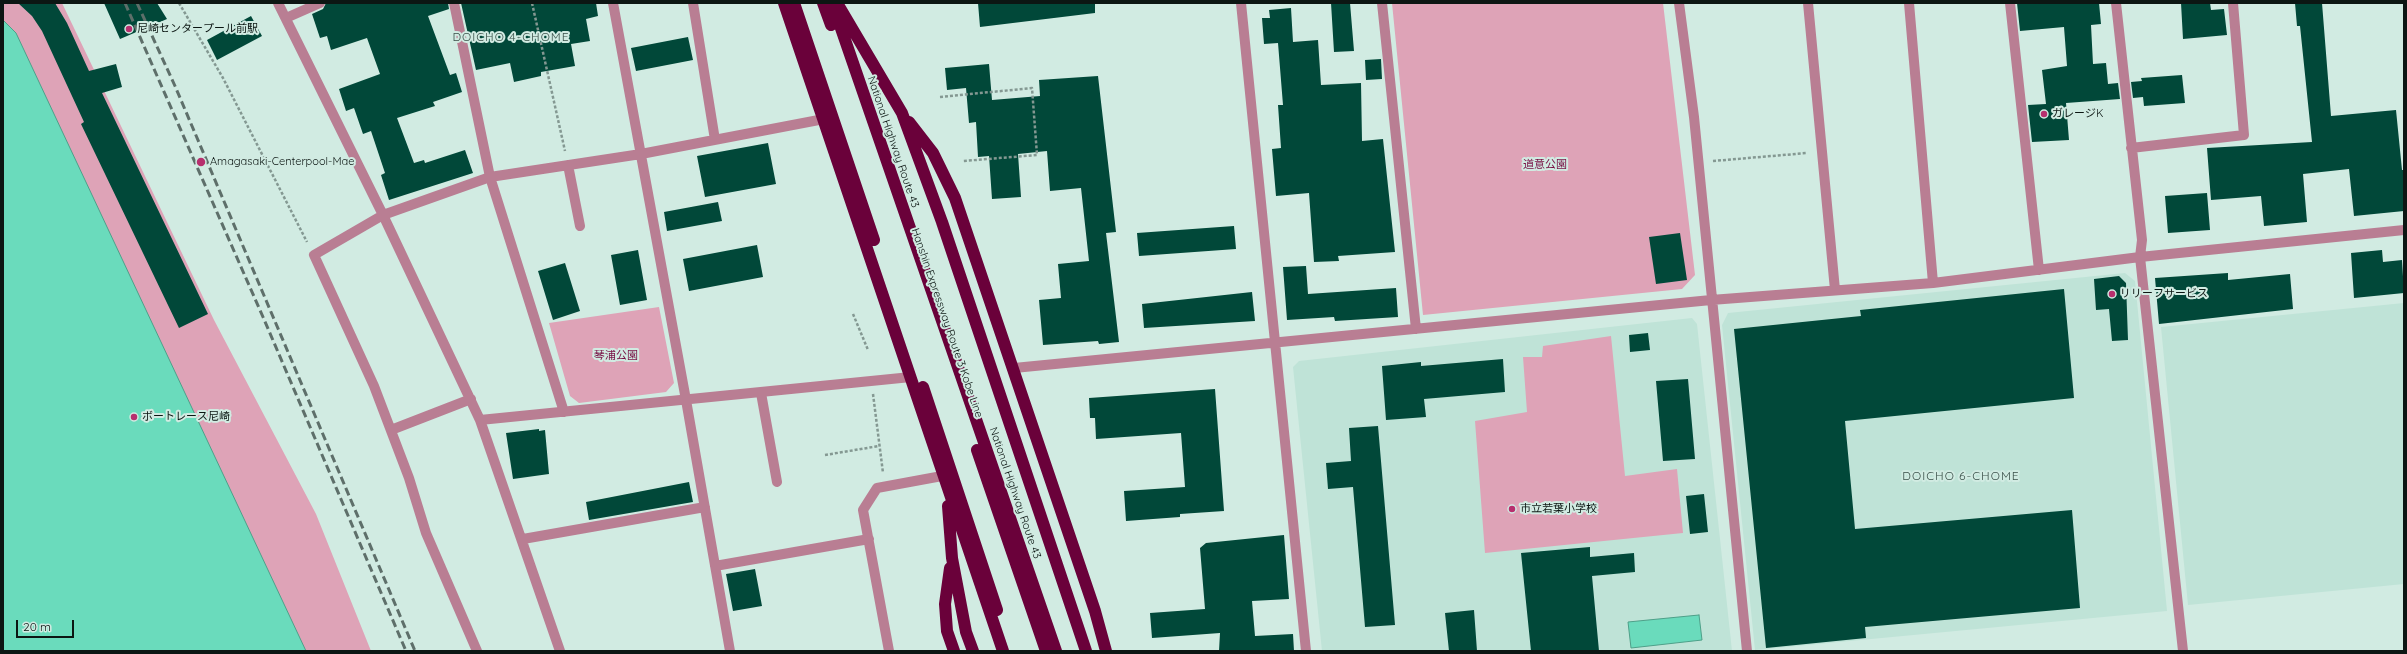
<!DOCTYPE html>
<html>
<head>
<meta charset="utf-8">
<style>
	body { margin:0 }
	#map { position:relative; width:2407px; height:654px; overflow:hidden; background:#d1ebe2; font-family:Quicksand,sans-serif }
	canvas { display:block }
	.frame { position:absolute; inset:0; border:4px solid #0c1613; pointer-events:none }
	.scale { position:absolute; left:16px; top:620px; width:58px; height:18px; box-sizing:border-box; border:2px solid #0c1613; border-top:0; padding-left:5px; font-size:12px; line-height:14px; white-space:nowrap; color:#0c1613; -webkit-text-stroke:3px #d1ebe2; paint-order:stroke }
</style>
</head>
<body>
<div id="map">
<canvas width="2407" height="654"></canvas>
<div class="frame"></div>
<div class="scale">20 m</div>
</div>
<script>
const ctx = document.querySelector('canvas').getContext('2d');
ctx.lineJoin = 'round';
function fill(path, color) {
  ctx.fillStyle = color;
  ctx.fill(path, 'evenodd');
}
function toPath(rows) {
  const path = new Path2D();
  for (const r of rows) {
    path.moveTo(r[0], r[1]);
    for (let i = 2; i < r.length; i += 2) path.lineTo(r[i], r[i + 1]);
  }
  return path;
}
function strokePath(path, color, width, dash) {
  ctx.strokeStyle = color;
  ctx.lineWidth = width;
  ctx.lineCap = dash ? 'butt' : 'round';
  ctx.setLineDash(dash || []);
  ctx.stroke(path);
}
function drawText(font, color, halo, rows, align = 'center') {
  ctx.font = font + ' Quicksand,"Noto Sans JP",sans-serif';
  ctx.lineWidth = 4;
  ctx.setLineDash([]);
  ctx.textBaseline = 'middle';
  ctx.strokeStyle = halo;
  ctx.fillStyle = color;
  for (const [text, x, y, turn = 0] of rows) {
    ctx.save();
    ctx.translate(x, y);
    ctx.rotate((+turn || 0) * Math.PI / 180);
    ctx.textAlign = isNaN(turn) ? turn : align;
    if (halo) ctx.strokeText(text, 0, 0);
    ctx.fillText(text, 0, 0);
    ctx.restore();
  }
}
const built = toPath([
	[2125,273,2135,281,2167,611,1755,650,1722,325,1728,313],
	[2404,303,2404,584,2188,605,2161,327],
	[1692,318,1697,324,1732,651,1322,651,1293,367,1299,361]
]);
const green = toPath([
	[3,3,62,3,214,320,316,514,371,651,3,651],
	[1392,3,1663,3,1695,275,1682,289,1423,315],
	[659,307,674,383,666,392,579,403,570,396,549,323],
	[1611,336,1625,476,1677,469,1683,533,1485,553,1475,421,1527,412,1523,357,1542,357,1543,346]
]);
const water = toPath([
	[3,20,16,33,306,651,3,651,3,20],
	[1699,615,1702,640,1631,648,1628,622,1699,615]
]);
const building = toPath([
	[18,3,55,3,67,23,89,71,116,64,122,87,102,93,208,314,179,328,81,124,84,122,42,31,32,16],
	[104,3,157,3,167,19,120,39],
	[326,3,448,3,449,9,428,16,450,75,456,73,462,92,433,102,435,106,397,118,414,163,424,160,425,163,465,150,473,173,389,200,381,175,385,173,371,131,363,134,354,108,346,111,339,89,380,74,367,38,331,50,327,36,320,38,312,14,323,9],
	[461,3,596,3,598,16,586,19,590,41,571,44,575,66,541,72,541,76,514,82,510,63,476,70],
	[978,3,1095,3,1095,13,980,27],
	[1331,3,1350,3,1354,51,1334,52],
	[2017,3,2099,3,2101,24,2091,25,2093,64,2106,63,2108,84,2118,83,2120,99,2066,103,2069,140,2032,142,2028,105,2046,104,2042,70,2067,66,2064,27,2020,31],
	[2181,3,2210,3,2211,10,2224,9,2227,35,2183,39],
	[2295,3,2322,3,2331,116,2396,110,2402,170,2404,170,2404,211,2354,216,2349,169,2303,174,2307,222,2264,226,2261,196,2211,200,2207,148,2312,142,2300,26,2297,26],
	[1291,8,1293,42,1318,40,1321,85,1361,83,1362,141,1383,139,1395,252,1338,256,1339,261,1314,262,1309,193,1276,196,1272,149,1281,148,1278,105,1283,105,1278,43,1264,44,1262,18,1270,18,1269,10],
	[251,16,262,36,217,60,207,40],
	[688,37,693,60,636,71,631,48],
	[1381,59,1382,79,1366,80,1365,60],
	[989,64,992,100,1040,96,1039,80,1098,76,1116,232,1106,233,1119,342,1099,344,1098,341,1043,345,1039,300,1061,298,1058,264,1089,261,1081,188,1050,191,1047,151,1018,154,1021,197,992,199,989,156,978,157,976,122,969,123,966,88,947,90,945,68],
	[2182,75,2185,103,2144,106,2143,97,2133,98,2131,82,2142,81,2141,78],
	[768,143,776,184,705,197,697,156],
	[2207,193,2210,230,2168,233,2165,196],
	[718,202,722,221,667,231,664,212],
	[1234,226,1236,249,1139,256,1137,233],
	[1680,233,1687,280,1656,284,1649,237],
	[757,245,763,277,689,291,683,259],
	[638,250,647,300,620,305,611,255],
	[2382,250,2383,262,2402,260,2404,293,2354,298,2351,253],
	[565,263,580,311,553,320,538,271],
	[1306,266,1308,294,1396,288,1398,317,1335,321,1334,317,1287,320,1283,267],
	[2228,273,2228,280,2290,274,2293,309,2159,324,2155,278],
	[2119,276,2126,283,2128,340,2112,341,2109,309,2096,310,2094,279],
	[2064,289,2074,398,1845,421,1855,529,2072,510,2080,608,1865,627,1866,638,1766,648,1734,329,1861,316,1860,310],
	[1252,292,1255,321,1144,328,1142,304],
	[1648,333,1650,350,1630,352,1629,335],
	[1503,359,1505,392,1424,399,1426,417,1386,420,1382,366,1421,362,1421,366],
	[1688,379,1695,459,1663,461,1656,381],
	[1215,389,1224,511,1180,514,1180,517,1126,521,1124,491,1185,487,1181,433,1096,439,1095,418,1090,418,1089,398],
	[1378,426,1395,625,1365,627,1353,487,1328,489,1326,463,1351,461,1349,428],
	[539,429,539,431,545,430,549,474,513,479,506,433],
	[689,482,693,502,589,520,586,502],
	[1704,494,1708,532,1690,534,1686,496],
	[1284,535,1289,599,1252,601,1255,636,1293,634,1294,651,1219,651,1220,633,1152,638,1150,613,1205,609,1200,548,1206,543],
	[1590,547,1590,557,1634,553,1635,572,1592,576,1599,651,1531,651,1521,553],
	[755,569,762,606,733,611,726,574],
	[1474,610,1477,651,1449,651,1445,613]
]);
const path = toPath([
	[179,3,223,78,307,242],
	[532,3,565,151],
	[940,97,1032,88,1037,155,963,161],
	[1713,161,1807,153],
	[853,314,868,350],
	[873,394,883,473],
	[825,455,879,446]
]);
const minor = toPath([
	[278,3,383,215,480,420,560,651],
	[454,3,490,177,564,412],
	[613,3,686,400,730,651],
	[693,3,715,140],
	[1241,3,1306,651],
	[1382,3,1416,329],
	[1679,3,1694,117,1747,651],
	[1808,3,1835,290],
	[1909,3,1933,283],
	[2010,3,2039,270],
	[2116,3,2142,240,2140,257,2183,651],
	[286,18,320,3],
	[2131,148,2244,135,2233,3],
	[568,165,580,226],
	[1014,368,1711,300,1933,283,2140,257,2404,230],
	[761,393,777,482],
	[480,420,911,377],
	[391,430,471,399],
	[523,539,705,507],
	[715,566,869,539],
	[477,651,426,533,409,478,374,386,314,255,383,215,490,177,641,154,824,119],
	[889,651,863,510,877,488,942,476]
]);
const highway = toPath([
	[784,3,1003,651],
	[794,3,874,240],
	[823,3,831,25],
	[837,3,902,113,942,222,1086,651],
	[834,8,1056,651],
	[909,122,933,153,955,198,1095,611,1106,651],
	[923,387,997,610],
	[977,450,1046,651],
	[948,506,952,558,966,632,973,651],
	[950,568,945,604,947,631,954,651]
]);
const rail = toPath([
	[125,3,263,317,406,651],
	[137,3,175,86,415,651]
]);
const markers = [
	[129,29,4,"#b72f6e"],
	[2044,114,4,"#b72f6e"],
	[201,162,5,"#b72f6e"],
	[2112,294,4,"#b72f6e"],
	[134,417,4,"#b72f6e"],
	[1512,509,4,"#b72f6e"]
];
const poiNames = [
	["尼崎センタープール前駅",137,29],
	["ガレージK",2052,114],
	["Amagasaki-Centerpool-Mae",210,162],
	["リリーフサービス",2120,294],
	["ボートレース尼崎",142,417],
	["市立若葉小学校",1520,509]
];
const streetNames = [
	["National Highway Route 43",893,142,71],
	["Hanshin Expressway Route 3 Kobe Line",947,323,71],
	["National Highway Route 43",1015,493,71]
];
const parkNames = [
	["道意公園",1545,165],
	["琴浦公園",616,356]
];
const neighbourhoodNames = [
	["DOICHO 4-CHOME",511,37],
	["DOICHO 6-CHOME",1961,476]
];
fill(built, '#bfe3d7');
fill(green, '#dea3b7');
fill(water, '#6adbbc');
strokePath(water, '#4ea089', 1);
fill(building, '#014839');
strokePath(path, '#849892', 2.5, [3, 2]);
strokePath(minor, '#b97e93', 10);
strokePath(highway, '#6a013a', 12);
strokePath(rail, '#5e6f6a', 3, [8, 4]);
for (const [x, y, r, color] of markers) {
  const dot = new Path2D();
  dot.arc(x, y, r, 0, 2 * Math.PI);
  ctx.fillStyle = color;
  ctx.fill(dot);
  strokePath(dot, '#d1ebe2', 1.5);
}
drawText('11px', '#0c1613', '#d1ebe2', poiNames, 'left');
drawText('11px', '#0c1613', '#d1ebe2', streetNames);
drawText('11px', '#780f44', '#d1ebe2', parkNames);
ctx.letterSpacing = '1px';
drawText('12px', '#3a5049', '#d1ebe2', neighbourhoodNames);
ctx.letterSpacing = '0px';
</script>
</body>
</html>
